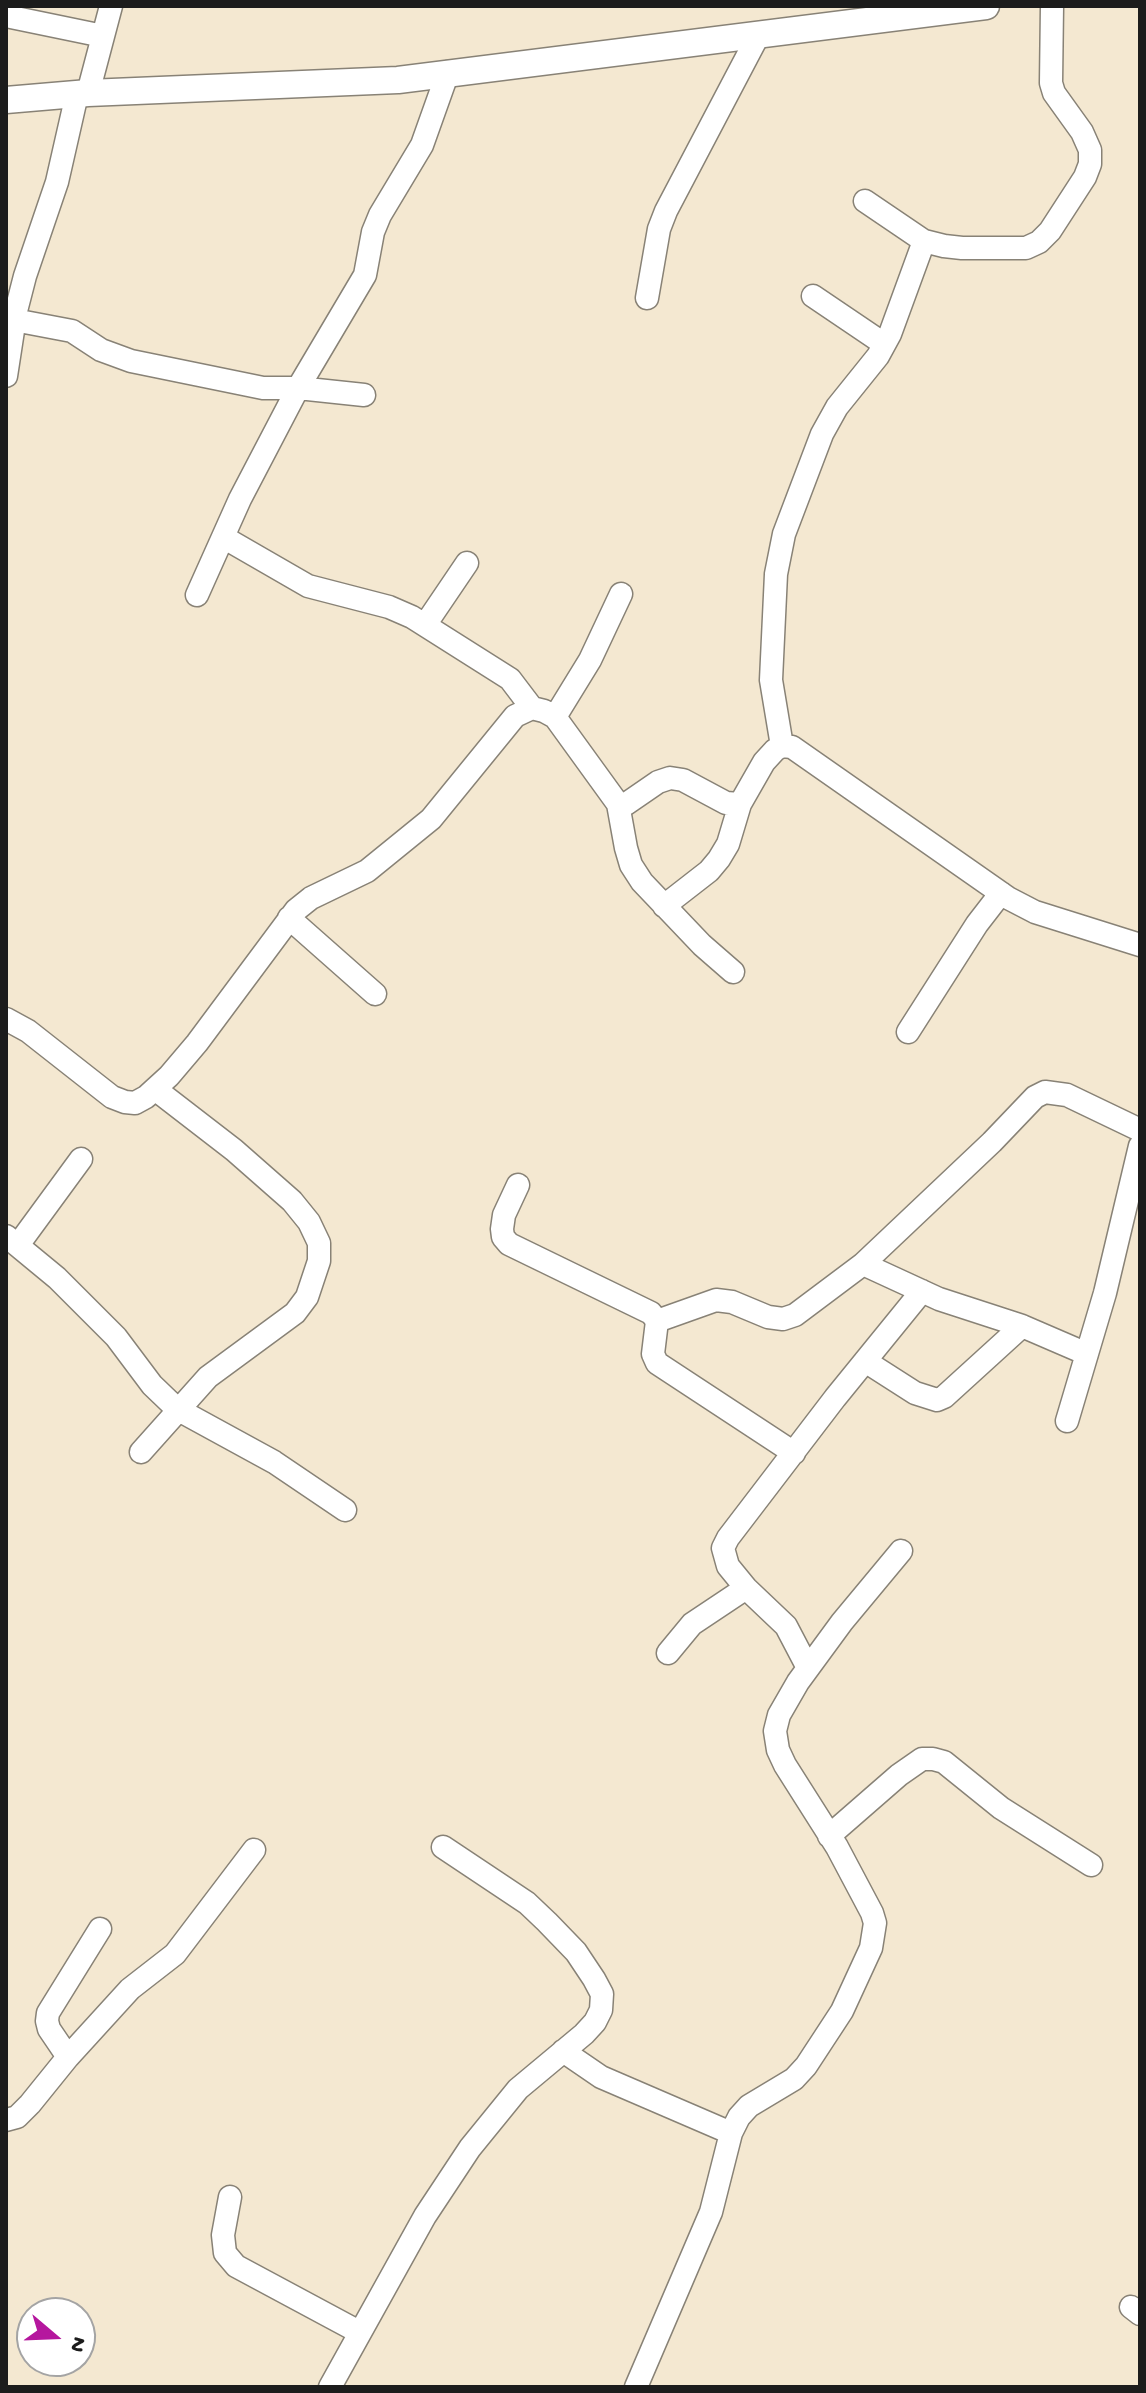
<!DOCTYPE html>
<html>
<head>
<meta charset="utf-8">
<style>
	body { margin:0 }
	#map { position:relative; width:1146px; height:2393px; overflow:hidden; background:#f4e8d1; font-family:"Gochi Hand",sans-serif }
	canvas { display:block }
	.frame { position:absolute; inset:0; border:8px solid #1c1c1c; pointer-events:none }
	.north { position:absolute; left:16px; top:2297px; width:80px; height:80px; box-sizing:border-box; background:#fff; border:2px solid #a4a4a4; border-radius:50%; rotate:109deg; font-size:22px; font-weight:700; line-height:32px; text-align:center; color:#1c1c1c }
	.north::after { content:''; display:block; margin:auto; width:28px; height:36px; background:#b5179e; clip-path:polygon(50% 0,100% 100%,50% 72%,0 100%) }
</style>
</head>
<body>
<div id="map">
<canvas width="1146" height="2393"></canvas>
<div class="frame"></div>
<div class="north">N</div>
</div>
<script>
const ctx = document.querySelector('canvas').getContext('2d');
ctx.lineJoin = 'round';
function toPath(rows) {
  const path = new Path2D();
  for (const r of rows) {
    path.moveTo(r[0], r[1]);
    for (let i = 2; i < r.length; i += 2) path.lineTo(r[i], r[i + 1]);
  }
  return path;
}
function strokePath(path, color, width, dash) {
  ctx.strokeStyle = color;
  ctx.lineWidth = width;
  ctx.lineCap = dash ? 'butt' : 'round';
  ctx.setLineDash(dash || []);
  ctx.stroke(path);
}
const minor = toPath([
	[6,16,103,36],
	[88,93,111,6],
	[865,201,924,241,944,246,962,248,1026,248,1039,242,1050,231,1085,177,1090,164,1090,150,1082,132,1054,93,1051,83,1052,6],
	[813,296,884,344],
	[647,298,659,229,666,211,759,34],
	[14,320,72,331,101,350,131,361,263,388,298,388,364,395],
	[6,376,16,311,25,276,57,182,77,94],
	[223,537,308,586,389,607,412,617,510,679,532,708],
	[197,595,240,499,298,388,365,275,373,232,380,215,422,145,448,72],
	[425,625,467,563],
	[555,717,590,660,621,594],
	[782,746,771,680,776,574,784,534,822,434,837,407,878,356,890,334,924,241],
	[618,804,626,848,631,865,642,882,702,945,733,972],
	[664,906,709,871,719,859,728,844,740,804],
	[289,918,375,994],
	[6,1019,28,1031,112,1097,125,1102,135,1103,146,1097,169,1076,197,1043,296,910,311,898,367,871,431,819,515,716,532,708,544,711,555,717,618,804,626,804,658,782,670,778,683,780,726,803,740,804,764,762,775,750,782,746,792,747,1008,898,1035,912,1140,945],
	[908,1032,977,924,1001,893],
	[518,1185,504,1215,502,1229,503,1237,509,1244,651,1313,657,1321,653,1354,657,1363,794,1453],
	[6,1236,57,1278,116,1337,152,1385,177,1409,274,1462,345,1510],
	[18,1245,81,1159],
	[863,1264,939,1299,1022,1326,1087,1354],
	[657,1321,716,1300,732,1302,768,1317,783,1319,795,1315,863,1264,992,1142,1035,1097,1045,1092,1067,1095,1140,1130],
	[865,1361,915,1393,937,1400,944,1397,1022,1326],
	[1067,1421,1105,1293,1140,1146],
	[141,1452,208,1377,295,1313,307,1297,319,1261,319,1243,309,1222,292,1201,234,1150,155,1089],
	[668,1653,692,1624,746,1588],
	[808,1668,786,1626,746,1588,728,1566,723,1548,728,1538,835,1398,922,1291],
	[829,1836,899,1775,922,1759,933,1759,944,1762,1001,1808,1091,1865],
	[563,2051,601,2077,731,2133],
	[68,2057,49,2029,47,2021,48,2013,100,1929],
	[6,2120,17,2117,30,2104,68,2057,130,1989,175,1954,254,1850],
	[230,2197,223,2235,225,2253,236,2266,359,2332],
	[1131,2307,1140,2314],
	[330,2387,425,2216,470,2148,518,2089,584,2034,595,2022,601,2010,602,1994,594,1979,576,1952,547,1922,527,1903,443,1847],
	[636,2387,711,2212,731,2133,739,2117,749,2106,794,2079,806,2066,842,2011,871,1948,875,1923,872,1913,837,1847,785,1765,778,1750,775,1731,779,1715,798,1682,842,1622,901,1551]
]);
const major = toPath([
	[6,100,88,93,398,80,986,6]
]);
strokePath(minor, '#888276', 25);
strokePath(major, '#888276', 29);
strokePath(minor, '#fff', 22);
strokePath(major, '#fff', 26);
</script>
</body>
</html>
